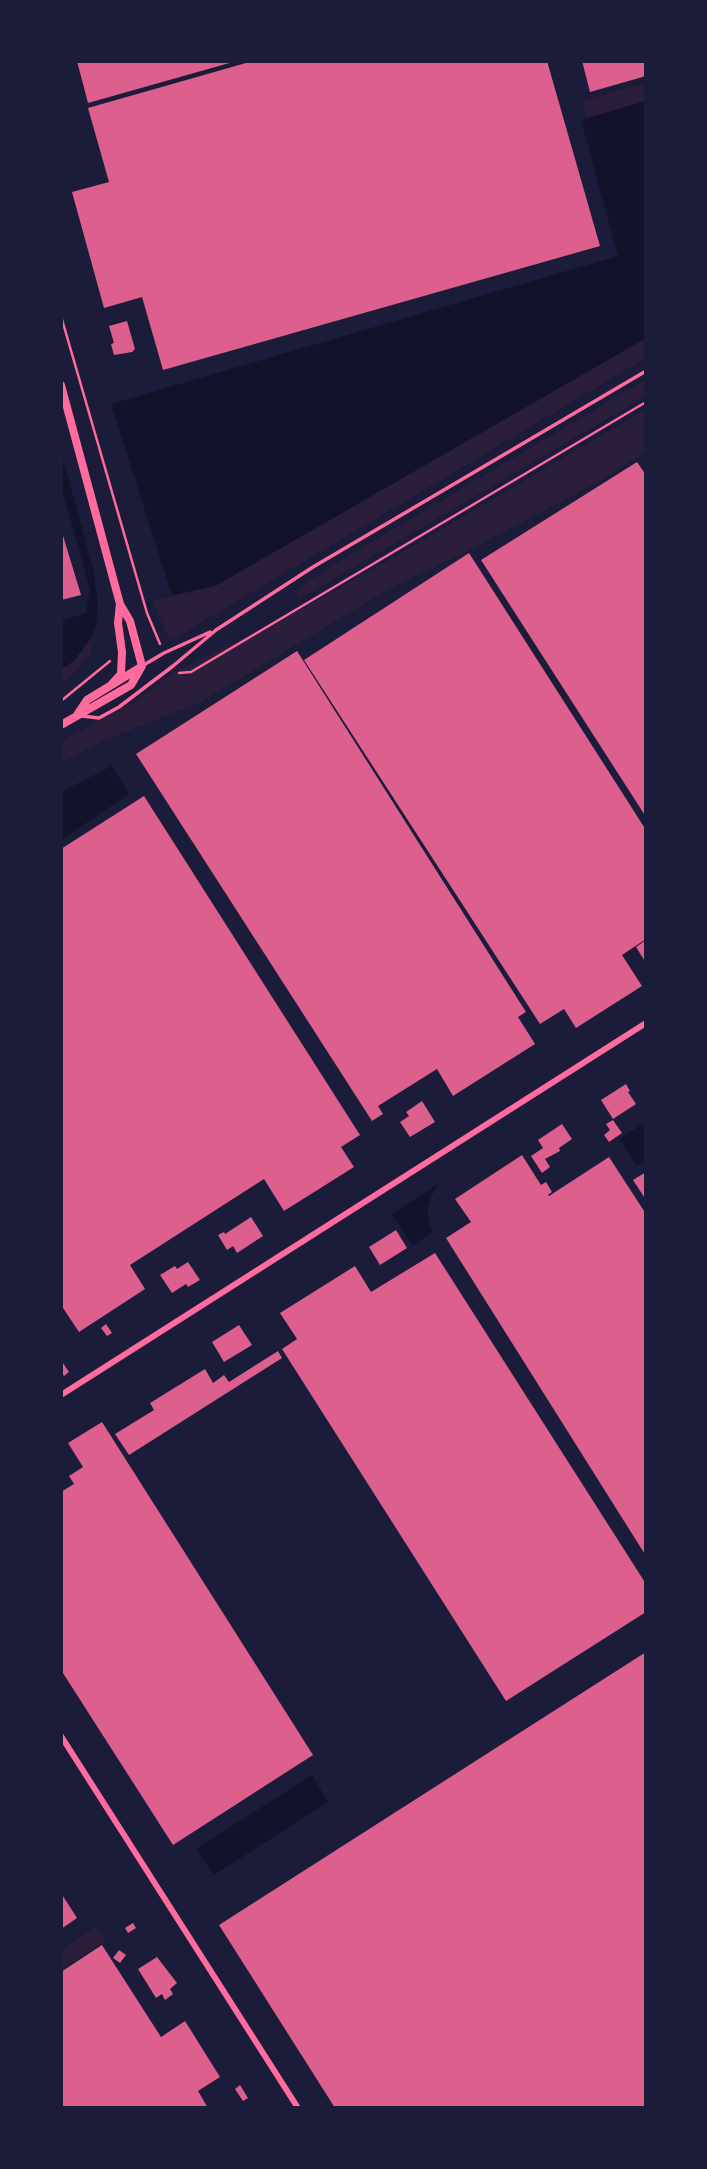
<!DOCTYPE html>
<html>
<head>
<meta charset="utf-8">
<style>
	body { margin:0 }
	#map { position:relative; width:707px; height:2169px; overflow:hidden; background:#1b1b3a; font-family:"Asap Condensed",sans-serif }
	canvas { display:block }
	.frame { position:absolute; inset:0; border:63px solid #1b1b3a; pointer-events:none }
</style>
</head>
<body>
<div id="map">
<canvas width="707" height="2169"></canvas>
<div class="frame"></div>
</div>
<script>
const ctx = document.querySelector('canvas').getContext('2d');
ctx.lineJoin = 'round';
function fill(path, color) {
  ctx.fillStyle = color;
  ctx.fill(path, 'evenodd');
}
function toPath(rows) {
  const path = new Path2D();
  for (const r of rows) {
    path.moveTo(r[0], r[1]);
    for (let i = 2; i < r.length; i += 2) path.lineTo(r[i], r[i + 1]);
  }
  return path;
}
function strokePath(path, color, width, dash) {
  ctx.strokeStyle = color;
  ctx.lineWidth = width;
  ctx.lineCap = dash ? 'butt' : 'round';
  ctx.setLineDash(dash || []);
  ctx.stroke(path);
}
const green = toPath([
	[646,83,646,101,587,118,582,101],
	[646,338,646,358,170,641,152,601,215,586],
	[646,379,646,396,300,599,294,591,328,568],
	[646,409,646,452,591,486,468,551,391,588,201,702,103,741,61,763,61,741,134,702,173,673,298,611,377,567],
	[91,638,91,654,61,686,61,669,74,661],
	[96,1927,106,1941,61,1970,61,1950]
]);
const water = toPath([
	[646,101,646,338,215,586,172,595,111,404,618,256,581,120],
	[61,452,93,568,98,605,96,625,91,638,74,661,61,669,61,621,86,613,90,589,61,485],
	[112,766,129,794,61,840,61,792],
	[646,1122,646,1160,637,1166,619,1139],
	[438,1184,431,1197,428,1208,428,1219,432,1232,413,1246,392,1214],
	[312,1775,328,1802,214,1875,196,1849]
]);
const building = toPath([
	[77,61,232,61,233,62,88,103],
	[253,61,547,61,600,246,163,370,142,297,104,308,72,192,109,182,88,108],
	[582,61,646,61,646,76,590,92],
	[127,321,135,349,132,352,114,355,111,344,114,343,109,326],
	[637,462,646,475,646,817,481,560],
	[61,529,81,595,61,600],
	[469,553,646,830,646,939,622,955,642,986,576,1028,564,1009,540,1024,304,660],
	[297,651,526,1012,518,1017,535,1044,453,1096,437,1069,378,1106,383,1114,372,1121,136,754],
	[144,796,360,1135,341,1147,354,1167,284,1211,264,1179,130,1265,145,1289,79,1332,63,1308,61,1309,61,849],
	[646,940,646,963,636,947],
	[626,1084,630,1091,628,1092,636,1104,613,1119,601,1100],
	[422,1101,435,1122,410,1137,400,1122,409,1116,406,1112],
	[613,1120,622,1133,609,1142,604,1135,610,1130,606,1124],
	[562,1124,572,1139,559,1148,560,1151,545,1159,550,1167,542,1173,531,1156,543,1148,538,1140],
	[522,1155,541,1185,546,1182,552,1192,548,1195,549,1196,609,1157,646,1214,646,1556,446,1238,471,1222,455,1199],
	[646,1172,646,1200,633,1180],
	[251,1217,263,1236,237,1253,233,1246,227,1250,218,1235,224,1232,225,1234],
	[396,1230,407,1248,380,1265,369,1247],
	[435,1253,646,1584,646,1612,506,1701,282,1349,297,1339,280,1313,355,1266,371,1292],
	[188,1262,200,1280,188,1287,186,1284,172,1293,160,1275,175,1266,177,1269],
	[106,1324,112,1333,107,1336,101,1328],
	[239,1325,252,1345,224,1362,212,1342],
	[278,1351,282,1358,129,1455,115,1434,154,1410,150,1403,205,1369,213,1383,224,1375,229,1382],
	[61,1360,69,1372,64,1376,61,1372],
	[102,1422,313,1755,173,1845,61,1670,61,1492,74,1484,69,1476,83,1467,68,1443],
	[646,1652,646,2108,335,2108,219,1925],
	[61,1893,77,1918,61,1929],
	[133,1923,136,1928,128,1933,125,1928],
	[102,1945,161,2037,185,2021,220,2077,198,2091,208,2108,61,2108,61,1972],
	[119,1950,126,1955,120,1963,113,1958],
	[157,1957,177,1983,170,1989,173,1994,165,2000,162,1994,156,1998,138,1969],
	[240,2085,248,2098,243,2101,235,2089]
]);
const path = toPath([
	[61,316,147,613,160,644],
	[179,673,191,672,646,402],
	[61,701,110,661]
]);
const service = toPath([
	[142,666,164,653,210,632],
	[82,716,99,718,119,707,173,666,216,630,313,567,646,371]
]);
const minor = toPath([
	[61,1395,646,1023],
	[61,1736,298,2108]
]);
const tertiary = toPath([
	[61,385,120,604,130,621,142,666,131,685,61,725],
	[111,685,121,674,122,652,118,623,120,604],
	[77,715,87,700,141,667]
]);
fill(green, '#2a1e3b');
fill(water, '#12122b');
fill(building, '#dd5f8e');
strokePath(path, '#ff6b9d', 2.5);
strokePath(service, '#ff6b9d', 3.5);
strokePath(minor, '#ff6b9d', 6);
strokePath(tertiary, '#ff6b9d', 8);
</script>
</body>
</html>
